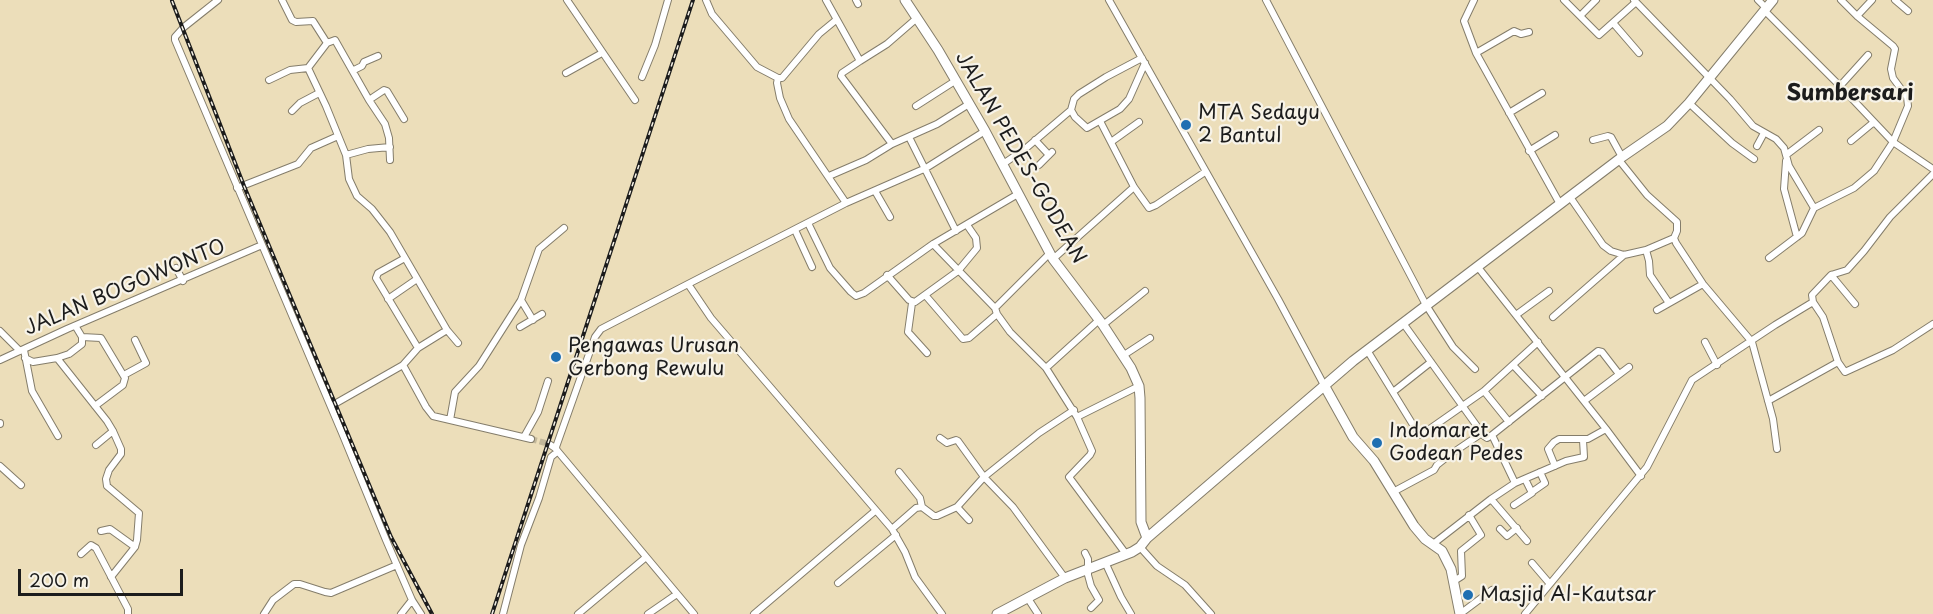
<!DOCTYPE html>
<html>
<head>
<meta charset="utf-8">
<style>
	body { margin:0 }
	#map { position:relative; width:1933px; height:614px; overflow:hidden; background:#ecdeba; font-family:"Playpen Sans",sans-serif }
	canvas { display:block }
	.scale { position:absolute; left:18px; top:569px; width:165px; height:27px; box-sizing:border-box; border:3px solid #1c1c1c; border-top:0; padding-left:8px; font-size:18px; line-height:21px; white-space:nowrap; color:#1c1c1c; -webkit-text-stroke:4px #f7f3e8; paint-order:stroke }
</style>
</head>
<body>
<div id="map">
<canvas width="1933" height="614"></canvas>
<div class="scale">200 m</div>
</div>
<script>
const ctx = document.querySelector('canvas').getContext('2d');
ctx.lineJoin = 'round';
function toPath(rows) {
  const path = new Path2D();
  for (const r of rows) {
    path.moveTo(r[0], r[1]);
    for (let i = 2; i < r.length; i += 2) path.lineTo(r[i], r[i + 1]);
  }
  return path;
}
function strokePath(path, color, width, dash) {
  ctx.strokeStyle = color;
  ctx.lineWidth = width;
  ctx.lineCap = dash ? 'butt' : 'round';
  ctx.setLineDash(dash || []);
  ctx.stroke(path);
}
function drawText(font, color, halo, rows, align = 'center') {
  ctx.font = font + ' "Playpen Sans",sans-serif';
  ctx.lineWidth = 4.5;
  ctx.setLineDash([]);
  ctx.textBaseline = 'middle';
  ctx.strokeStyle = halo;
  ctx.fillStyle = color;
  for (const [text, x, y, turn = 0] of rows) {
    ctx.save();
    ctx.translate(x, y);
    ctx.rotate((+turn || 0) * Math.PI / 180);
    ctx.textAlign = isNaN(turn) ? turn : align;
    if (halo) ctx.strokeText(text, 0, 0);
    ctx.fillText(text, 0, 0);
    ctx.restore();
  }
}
const streetTunnel = toPath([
	[531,439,549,444]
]);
const street = toPath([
	[218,0,184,27,175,37,175,40,342,433,386,540,412,600,421,614],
	[567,0,635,100],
	[706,0,712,14,757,67,778,78,782,78,819,34,836,20],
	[826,0,860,61,887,44,917,18],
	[856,0,858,4],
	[1109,0,1278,299,1324,385],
	[1266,0,1426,305,1453,347,1475,369],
	[1474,0,1464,21,1476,53,1560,204],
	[1564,0,1599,35,1636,2],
	[1634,0,1730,99,1753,126,1776,139,1784,148,1789,166,1814,208,1802,233,1769,258],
	[1758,0,1766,8],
	[1895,0,1908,11],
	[1764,10,1840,86,1893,142,1933,169],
	[1580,16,1596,0],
	[1857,16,1872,0],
	[1614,24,1639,53],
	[327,43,335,40,369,100,385,124,389,138,390,160],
	[1476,53,1514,31,1521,34,1529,32],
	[1142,58,1106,77,1079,94,1074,99,1071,110,1075,117,1087,128,1120,109,1129,99,1145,63],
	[860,61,842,73,841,76,892,144],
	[308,68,326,106,346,155,349,179,357,196,372,209,390,232,447,330,458,343],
	[354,70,362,66,364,62,378,56],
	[566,73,602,53],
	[642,77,655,45,668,0],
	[778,78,777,83,780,98,789,119,846,203],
	[269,80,290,70,308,68,327,43,313,21,296,22,292,20,282,0],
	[1840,86,1868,55],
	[369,100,384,90,387,91,404,119],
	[1689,103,1732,143,1754,159],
	[916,106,955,81],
	[292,111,300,103,319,93],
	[1509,113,1542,93],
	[1100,121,1134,187,1149,208,1156,205,1205,172],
	[909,137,956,231],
	[1035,140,1049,155],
	[1593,140,1608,136,1611,137,1622,157],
	[1851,141,1874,122],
	[1111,142,1139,122],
	[1757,146,1764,133],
	[1529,151,1555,135],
	[346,155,368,149,390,147],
	[1786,155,1819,130],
	[1619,160,1647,195,1677,222,1677,231,1674,238,1676,243,1703,284,1752,342,1773,419,1777,449],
	[1786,161,1784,189,1797,237],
	[1003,164,1025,149,1071,110],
	[1039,165,1052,152],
	[829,176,866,160,892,144,937,124,969,104],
	[237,188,298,164,311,148,338,136],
	[875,191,890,217],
	[1570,197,1603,245,1611,251,1624,255,1646,250,1649,261,1650,275,1669,303],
	[1814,208,1854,188,1874,171,1893,142,1908,106,1907,97,1893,78,1891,69,1895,49,1893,46,1857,16,1841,0],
	[808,223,830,268,851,292,856,296,864,293,933,244,1018,194],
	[795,230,812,267],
	[933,244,995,308,997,314,1010,332,1046,368,1077,417,1139,386],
	[1646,250,1674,238],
	[405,258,378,273,376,278,418,348],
	[1053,259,1134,187],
	[1477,266,1606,429,1641,476],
	[176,268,183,281],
	[887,275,909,300,915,302,958,271,977,248,976,238,967,225],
	[1831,275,1855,304],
	[926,296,963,339,969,338,997,314],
	[388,299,417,279],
	[521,300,533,320],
	[1813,302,1823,317,1838,362,1845,372,1893,350,1933,324],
	[912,303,908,332,927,353],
	[995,308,1050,253],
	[1657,310,1703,284],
	[1516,315,1549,291],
	[1553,317,1624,255],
	[1403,323,1484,436,1487,438,1492,435,1515,483],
	[1103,325,1145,291],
	[76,327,82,337,82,344,69,354,57,358,107,421,113,431,121,449,121,454,109,470,106,479,107,486,139,513,137,540,135,547,111,577],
	[520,327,542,314],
	[0,331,20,351],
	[82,337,101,338,125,378,123,385,95,406],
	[1705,342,1717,365],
	[24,350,32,391,58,436],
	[1367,350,1418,433,1421,435,1484,391,1538,342],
	[1124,355,1150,338],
	[25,358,33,362,57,358],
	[0,360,67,329,262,245],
	[403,365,426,407,433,416,531,439],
	[1513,365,1542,396],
	[1046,368,1099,320],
	[124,375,146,363,135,340],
	[1484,391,1509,422],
	[1393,392,1431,362],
	[1584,401,1629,367],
	[1768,401,1838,362],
	[331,406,403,365,418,348,447,330],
	[1077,417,1092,451,1090,455,1069,477,1126,554],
	[450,420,455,392,479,366,521,300,539,249,564,228],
	[0,423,0,424],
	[1492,435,1598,351,1602,352,1619,374],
	[524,437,538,412,548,381],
	[940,438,947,443,956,440,958,441,984,477,1013,507,1065,578],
	[549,444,555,448,694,614],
	[96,445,113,431],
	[1451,454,1482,433],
	[0,466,21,485],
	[1555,466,1548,449,1554,442,1559,439,1588,439,1606,429],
	[899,472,920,498,922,507],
	[1393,492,1434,470,1437,465,1447,457],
	[1532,492,1545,483,1540,472],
	[1491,499,1527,541],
	[1514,505,1532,493,1525,479],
	[957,507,969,520],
	[892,529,916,508,922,507,934,516,937,516,957,507,984,477,1039,433,1074,410],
	[1500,529,1507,536,1517,528],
	[101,531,110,529,135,547],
	[1433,544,1491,499,1515,483,1566,461,1584,457,1583,440],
	[1140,547,1157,566,1185,585,1211,614],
	[1085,553,1088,559,1088,575,1091,586,1099,600,1091,608],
	[81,554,91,545,96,548,128,609,128,614],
	[1105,562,1121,597,1131,614],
	[1532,563,1550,584],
	[1454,581,1462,576,1461,551,1481,535,1469,515],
	[838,583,896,535],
	[1027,597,1038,614],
	[264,614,273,600,294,584,300,584,325,592,331,593,397,565],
	[401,614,412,600],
	[503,614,521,545,539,498,551,457,557,452,556,447,595,337,601,329,688,284],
	[578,614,645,558],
	[648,614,677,594],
	[754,614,875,511],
	[942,614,915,577,905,552,892,529,711,318,688,284,846,203,926,168,985,131],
	[1460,614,1492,590],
	[1525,614,1647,467,1692,380,1775,325,1813,302,1812,295,1831,275,1847,270,1864,251,1890,217,1933,174]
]);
const secondary = toPath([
	[905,0,938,50,985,131,1053,259,1103,325,1131,368,1139,386,1140,398,1141,522,1147,538],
	[1324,385,1353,437,1374,461,1414,526,1425,539,1442,551,1451,569,1460,614],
	[997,614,1065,578,1132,552,1140,547,1147,538,1353,361,1622,157,1667,126,1689,103,1773,0]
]);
const rail = toPath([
	[172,1,244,186,391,537,432,614],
	[492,614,693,0]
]);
const markers = [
	[1186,125,6,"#1f6fb2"],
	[556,357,6,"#1f6fb2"],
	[1377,443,6,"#1f6fb2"],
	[1468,595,6,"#1f6fb2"]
];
const poiNames = [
	["MTA Sedayu",1198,113],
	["2 Bantul",1198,136],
	["Pengawas Urusan",568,346],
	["Gerbong Rewulu",568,369],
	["Indomaret",1389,431],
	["Godean Pedes",1389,454],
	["Masjid Al-Kautsar",1480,595]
];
const streetNames = [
	["JALAN PEDES-GODEAN",1020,158,60],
	["JALAN BOGOWONTO",125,288,-23]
];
const quarterNames = [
	["Sumbersari",1850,94]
];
strokePath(streetTunnel, '#c2b79a', 6, [6, 3]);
strokePath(street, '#847d6b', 8);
strokePath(secondary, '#847d6b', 11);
strokePath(street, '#fff', 6);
strokePath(secondary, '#fff', 9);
strokePath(rail, '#1c1c1c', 4);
strokePath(rail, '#f7f3e8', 1.5, [4.5]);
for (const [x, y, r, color] of markers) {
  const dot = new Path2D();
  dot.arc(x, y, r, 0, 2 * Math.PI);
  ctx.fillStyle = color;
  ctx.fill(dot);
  strokePath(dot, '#f7f3e8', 2);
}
drawText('20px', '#1c1c1c', '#f7f3e8', poiNames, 'left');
drawText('20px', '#1c1c1c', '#f7f3e8', streetNames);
drawText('bold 22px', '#1c1c1c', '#f7f3e8', quarterNames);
</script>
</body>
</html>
